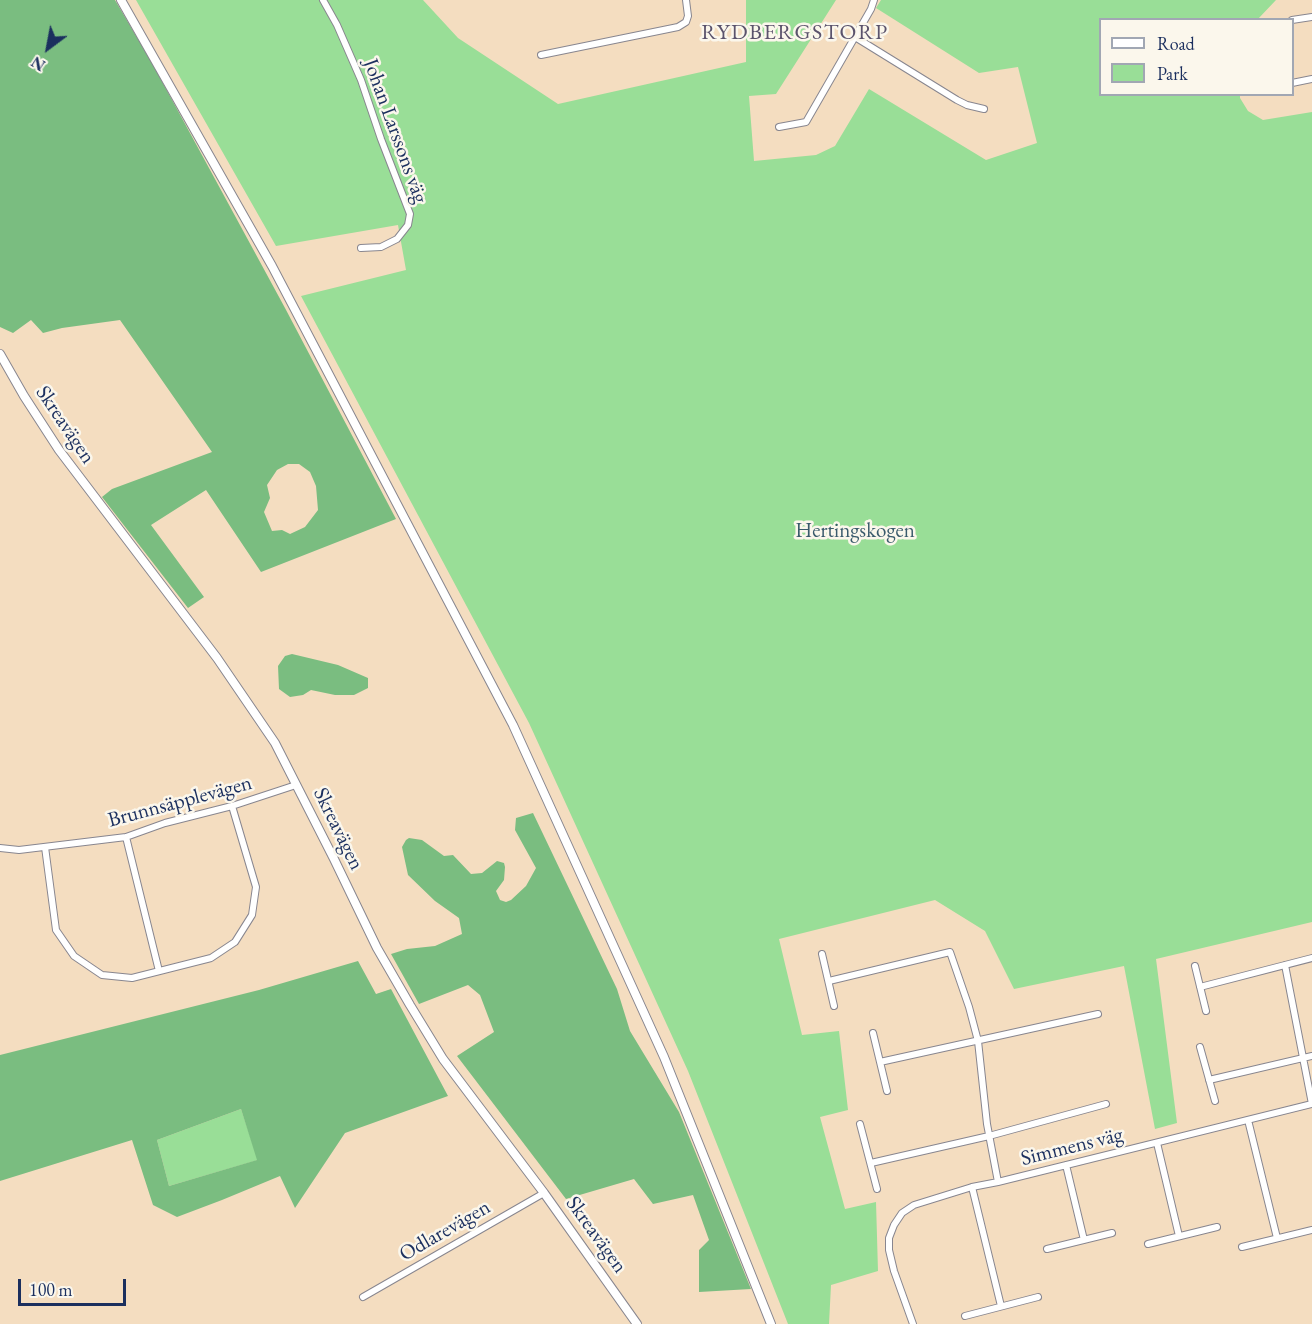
<!DOCTYPE html>
<html>
<head>
<meta charset="utf-8">
<style>
	body { margin:0 }
	#map { position:relative; width:1312px; height:1324px; overflow:hidden; background:#f4ddc0; font-family:"EB Garamond",serif }
	canvas { display:block }
	.legend { position:absolute; left:1099px; top:18px; width:195px; height:78px; box-sizing:border-box; background:#fbf7ec; border:2px solid #a1a7b3; margin:0; padding:8px 10px; list-style:none; font-size:18px; color:#1b2f5e }
	.legend li { display:flex; align-items:center; gap:12px; height:30px }
	.legend b { width:30px; border:2px solid #a1a7b3 }
	.north { position:absolute; left:18px; top:18px; width:60px; height:60px; -webkit-text-stroke:4px #fbf7ec; paint-order:stroke; rotate:212deg; font-size:16px; font-weight:700; line-height:24px; text-align:center; color:#1b2f5e }
	.north::after { content:''; display:block; margin:auto; width:21px; height:27px; background:#1b2f5e; clip-path:polygon(50% 0,100% 100%,50% 72%,0 100%) }
	.scale { position:absolute; left:18px; top:1279px; width:108px; height:27px; box-sizing:border-box; border:3px solid #1b2f5e; border-top:0; padding-left:8px; font-size:18px; line-height:21px; white-space:nowrap; color:#1b2f5e; -webkit-text-stroke:4px #fbf7ec; paint-order:stroke }
</style>
</head>
<body>
<div id="map">
<canvas width="1312" height="1324"></canvas>
<ul class="legend">
<li><b style="height:8px;background:#fff"></b>Road</li>
<li><b style="height:16px;background:#99de97"></b>Park</li>
</ul>
<div class="north">N</div>
<div class="scale">100 m</div>
</div>
<script>
const ctx = document.querySelector('canvas').getContext('2d');
ctx.lineJoin = 'round';
function fill(path, color) {
  ctx.fillStyle = color;
  ctx.fill(path, 'evenodd');
}
function toPath(rows) {
  const path = new Path2D();
  for (const r of rows) {
    path.moveTo(r[0], r[1]);
    for (let i = 2; i < r.length; i += 2) path.lineTo(r[i], r[i + 1]);
  }
  return path;
}
function strokePath(path, color, width, dash) {
  ctx.strokeStyle = color;
  ctx.lineWidth = width;
  ctx.lineCap = dash ? 'butt' : 'round';
  ctx.setLineDash(dash || []);
  ctx.stroke(path);
}
function drawText(font, color, halo, rows, align = 'center') {
  ctx.font = font + ' "EB Garamond",serif';
  ctx.lineWidth = 5;
  ctx.setLineDash([]);
  ctx.textBaseline = 'middle';
  ctx.strokeStyle = halo;
  ctx.fillStyle = color;
  for (const [text, x, y, turn = 0] of rows) {
    ctx.save();
    ctx.translate(x, y);
    ctx.rotate((+turn || 0) * Math.PI / 180);
    ctx.textAlign = isNaN(turn) ? turn : align;
    if (halo) ctx.strokeText(text, 0, 0);
    ctx.fillText(text, 0, 0);
    ctx.restore();
  }
}
const green = toPath([
	[136,0,423,0,458,38,558,104,746,62,746,0,836,0,776,94,749,96,754,161,816,155,835,146,869,89,986,160,1037,143,1018,67,979,73,876,8,881,0,1276,0,1258,19,1100,20,1100,94,1240,95,1240,98,1248,111,1263,120,1312,112,1312,922,1156,959,1177,1123,1155,1129,1124,966,1014,989,985,931,935,900,779,939,802,1035,839,1031,848,1110,820,1117,845,1209,876,1202,878,1271,831,1285,829,1324,788,1324,688,1071,529,723,301,296,406,270,398,225,276,246],
	[241,1109,258,1160,169,1186,157,1140]
]);
const forest = toPath([
	[0,0,115,0,152,63,285,308,396,519,261,572,206,490,151,525,204,597,188,608,102,497,112,489,212,452,120,320,62,328,43,333,31,320,13,333,0,327],
	[288,464,299,464,310,472,316,486,318,510,305,527,290,534,282,530,272,531,264,512,270,498,267,485,277,470],
	[292,654,338,665,368,678,368,688,354,695,335,695,311,690,303,695,290,697,279,689,278,666,285,656],
	[533,813,617,989,630,1031,679,1112,751,1289,699,1292,699,1250,709,1240,693,1195,653,1204,634,1179,566,1199,457,1056,494,1032,480,995,468,985,419,1004,391,954,407,949,435,946,462,934,459,918,435,901,408,875,402,847,406,840,409,838,422,840,444,856,453,855,471,874,482,873,497,861,504,863,505,867,504,880,496,891,500,900,506,902,511,900,526,886,536,868,515,830,516,818],
	[358,961,376,994,391,989,448,1096,345,1133,295,1208,280,1176,222,1200,177,1217,153,1205,132,1140,0,1181,0,1055,259,990],
	[241,1109,257,1160,169,1186,157,1140]
]);
const minor = toPath([
	[323,0,337,25,361,80,381,139,410,214,408,225,397,239,381,247,361,248],
	[1292,20,1312,17],
	[855,37,957,100,967,105,984,109],
	[541,55,678,27,686,22,688,16,686,0],
	[1292,83,1312,79],
	[779,127,806,122,871,9,874,0],
	[126,837,159,971],
	[45,847,56,930,74,956,102,975,132,978,211,958,235,942,252,915,256,887,232,806],
	[0,848,19,850,126,837,165,823,232,806,296,785],
	[822,954,834,1006],
	[1285,965,1312,1104],
	[1195,966,1206,1011],
	[829,981,950,952,969,1007,978,1041,987,1124,998,1182],
	[1200,987,1312,958],
	[873,1033,887,1091],
	[1200,1047,1215,1101],
	[880,1062,1098,1014],
	[1209,1080,1312,1056],
	[1248,1120,1277,1238],
	[860,1124,877,1189],
	[1157,1143,1179,1236],
	[871,1163,989,1136,1106,1104],
	[1066,1165,1084,1240],
	[972,1187,1001,1306],
	[1148,1244,1217,1227],
	[1242,1247,1312,1230],
	[1047,1249,1112,1233],
	[363,1297,544,1193],
	[965,1316,1038,1297],
	[913,1324,894,1271,889,1250,889,1238,894,1225,902,1213,914,1205,972,1187,998,1182,1312,1104]
]);
const tertiary = toPath([
	[0,354,24,396,59,450,217,658,275,743,334,859,377,948,410,1005,443,1059,544,1193,637,1324]
]);
const secondary = toPath([
	[121,0,272,266,513,725,664,1057,771,1324]
]);
const streetNames = [
	["Johan Larssons väg",395,131,70],
	["Skreavägen",65,425,56],
	["Brunnsäpplevägen",180,802,-15],
	["Skreavägen",338,829,64],
	["Simmens väg",1072,1147,-14],
	["Odlarevägen",445,1231,-30],
	["Skreavägen",596,1235,54]
];
const parkNames = [
	["Hertingskogen",855,531]
];
const neighbourhoodNames = [
	["RYDBERGSTORP",795,33]
];
fill(green, '#99de97');
fill(forest, '#7abd80');
strokePath(minor, '#88868f', 8);
strokePath(tertiary, '#88868f', 10);
strokePath(secondary, '#88868f', 10);
strokePath(minor, '#fff', 6);
strokePath(tertiary, '#fff', 8);
strokePath(secondary, '#fff', 8);
drawText('21px', '#1b2f5e', '#fbf7ec', streetNames);
drawText('21px', '#3a5b6c', '#fbf7ec', parkNames);
ctx.letterSpacing = '1.5px';
drawText('22px', '#5b536c', '#fbf7ec', neighbourhoodNames);
ctx.letterSpacing = '0px';
</script>
</body>
</html>
